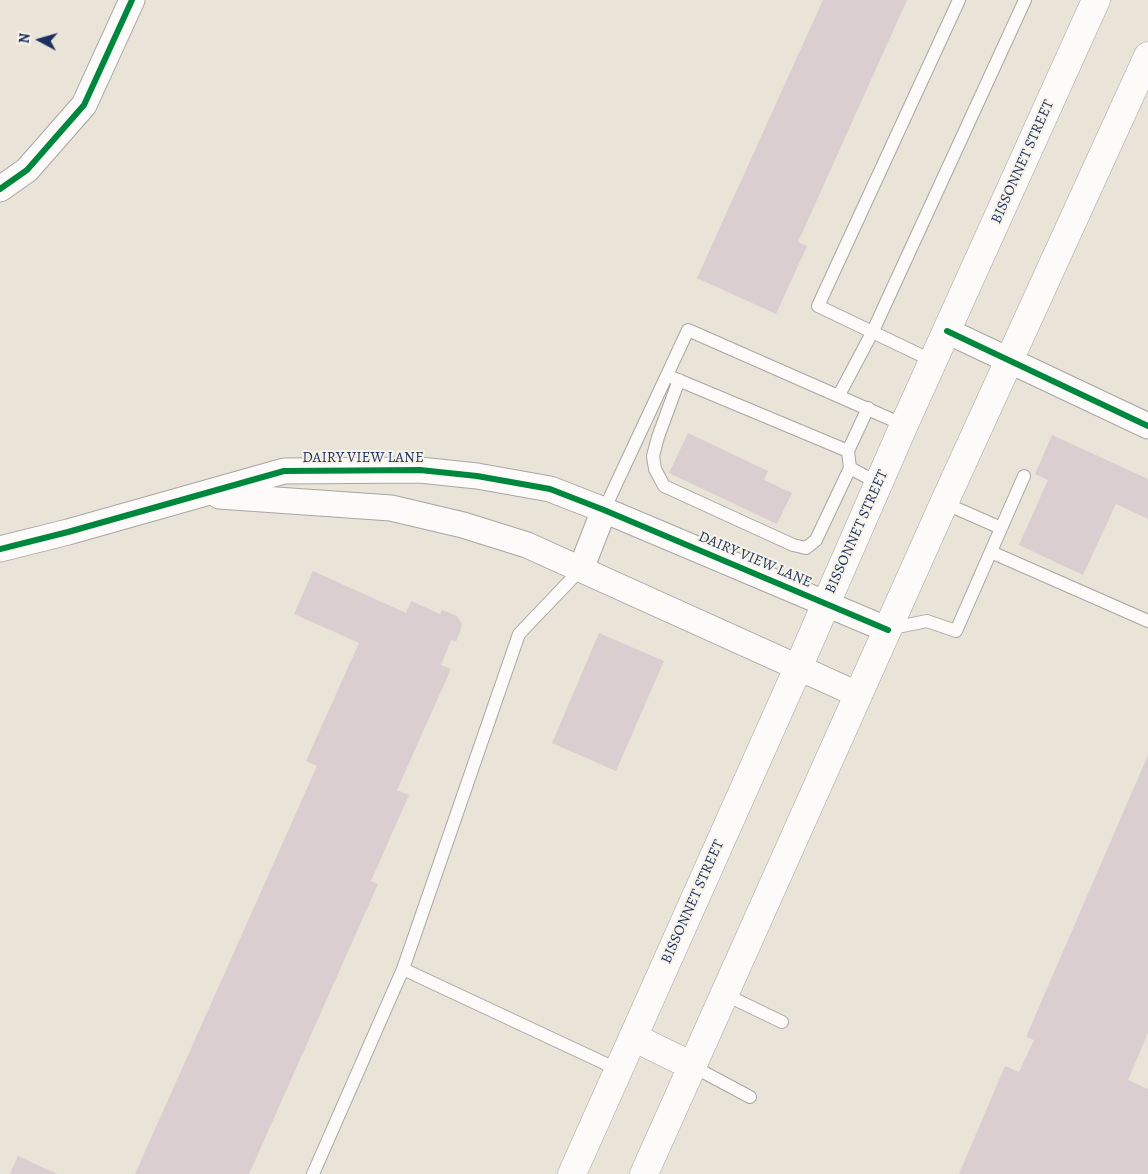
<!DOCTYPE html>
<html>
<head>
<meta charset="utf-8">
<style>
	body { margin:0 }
	#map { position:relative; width:1148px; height:1174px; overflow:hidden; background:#e9e4d7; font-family:Alegreya,serif }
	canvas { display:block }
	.north { position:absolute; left:15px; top:15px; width:50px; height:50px; -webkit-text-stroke:4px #f7f3e8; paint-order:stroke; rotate:276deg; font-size:14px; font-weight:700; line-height:20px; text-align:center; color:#1b2f5e }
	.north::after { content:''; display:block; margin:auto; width:18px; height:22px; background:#1b2f5e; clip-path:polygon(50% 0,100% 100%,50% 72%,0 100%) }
</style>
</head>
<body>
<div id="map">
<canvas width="1148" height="1174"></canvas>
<div class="north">N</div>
</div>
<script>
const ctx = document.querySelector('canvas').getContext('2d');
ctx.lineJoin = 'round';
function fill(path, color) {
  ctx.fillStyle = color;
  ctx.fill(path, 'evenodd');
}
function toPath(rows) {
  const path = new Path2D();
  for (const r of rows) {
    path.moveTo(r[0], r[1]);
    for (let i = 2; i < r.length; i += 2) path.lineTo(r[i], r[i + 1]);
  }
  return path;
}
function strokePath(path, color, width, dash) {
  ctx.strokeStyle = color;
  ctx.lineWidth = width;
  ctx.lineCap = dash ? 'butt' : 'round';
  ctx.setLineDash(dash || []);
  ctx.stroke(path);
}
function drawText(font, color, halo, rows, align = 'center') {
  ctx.font = font + ' Alegreya,serif';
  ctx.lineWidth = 4;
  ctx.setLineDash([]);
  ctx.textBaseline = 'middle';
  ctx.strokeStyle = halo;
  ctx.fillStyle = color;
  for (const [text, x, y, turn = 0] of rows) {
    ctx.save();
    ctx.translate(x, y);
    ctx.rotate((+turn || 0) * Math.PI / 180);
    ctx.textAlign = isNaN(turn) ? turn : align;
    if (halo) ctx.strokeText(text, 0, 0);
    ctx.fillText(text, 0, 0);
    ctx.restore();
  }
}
const building = toPath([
	[823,0,907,0,798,242,807,246,776,314,697,278],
	[688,433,768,471,764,480,792,493,777,524,669,473],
	[1052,435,1148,479,1148,519,1116,504,1083,575,1019,545,1048,480,1035,474],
	[313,571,406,613,411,601,440,614,442,610,457,616,462,624,461,629,456,642,451,640,441,665,451,669,397,790,409,795,371,881,378,884,249,1174,135,1174,317,766,306,761,359,643,294,614],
	[599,633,664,661,616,771,552,743],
	[1148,755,1148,1033,1128,1080,1148,1089,1148,1174,959,1174,1005,1066,1019,1072,1034,1040,1026,1037],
	[18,1156,57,1174,10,1174]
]);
const service = toPath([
	[933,361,818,306,959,0],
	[671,377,848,451,850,468,878,483],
	[679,380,658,437,653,456,655,469,664,486,793,545,806,548,816,540,850,468],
	[839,395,873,331,1025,0],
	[848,451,868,408],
	[944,503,1001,528],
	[604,510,688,330,904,425],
	[991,552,1148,621],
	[888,629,927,621,956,631,1024,476],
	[403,969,619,1070],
	[724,994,782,1022],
	[692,1066,750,1097],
	[313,1174,403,969,519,634,581,569]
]);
const minor = toPath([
	[0,189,27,170,84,105,132,0],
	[947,331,1148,426],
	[219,496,391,508,463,525,527,545,859,695],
	[0,549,68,532,284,471,420,470,477,476,550,489,604,510,888,630],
	[581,569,604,510]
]);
const secondary = toPath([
	[633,1037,692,1066],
	[572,1174,798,668,904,425,1096,0],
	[644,1174,944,503,1148,56]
]);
const cycleway = toPath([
	[0,189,27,170,84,105,132,0],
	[947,331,1148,426],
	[0,549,68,532,284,471,420,470,477,476,550,489,604,510,888,630]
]);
const streetNames = [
	["BISSONNET STREET",1023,162,-66],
	["DAIRY VIEW LANE",363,458],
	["BISSONNET STREET",857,532,-66],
	["DAIRY VIEW LANE",755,560,23],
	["BISSONNET STREET",693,902,-66]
];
fill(building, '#daced0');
strokePath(service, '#a6a6a5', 14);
strokePath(minor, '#a6a6a5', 27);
strokePath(secondary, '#a6a6a5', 29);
strokePath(service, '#fcfbf9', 12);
strokePath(minor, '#fcfbf9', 25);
strokePath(secondary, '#fcfbf9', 28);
strokePath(cycleway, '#00873e', 6);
drawText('15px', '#1b2f5e', '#f7f3e8', streetNames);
</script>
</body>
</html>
